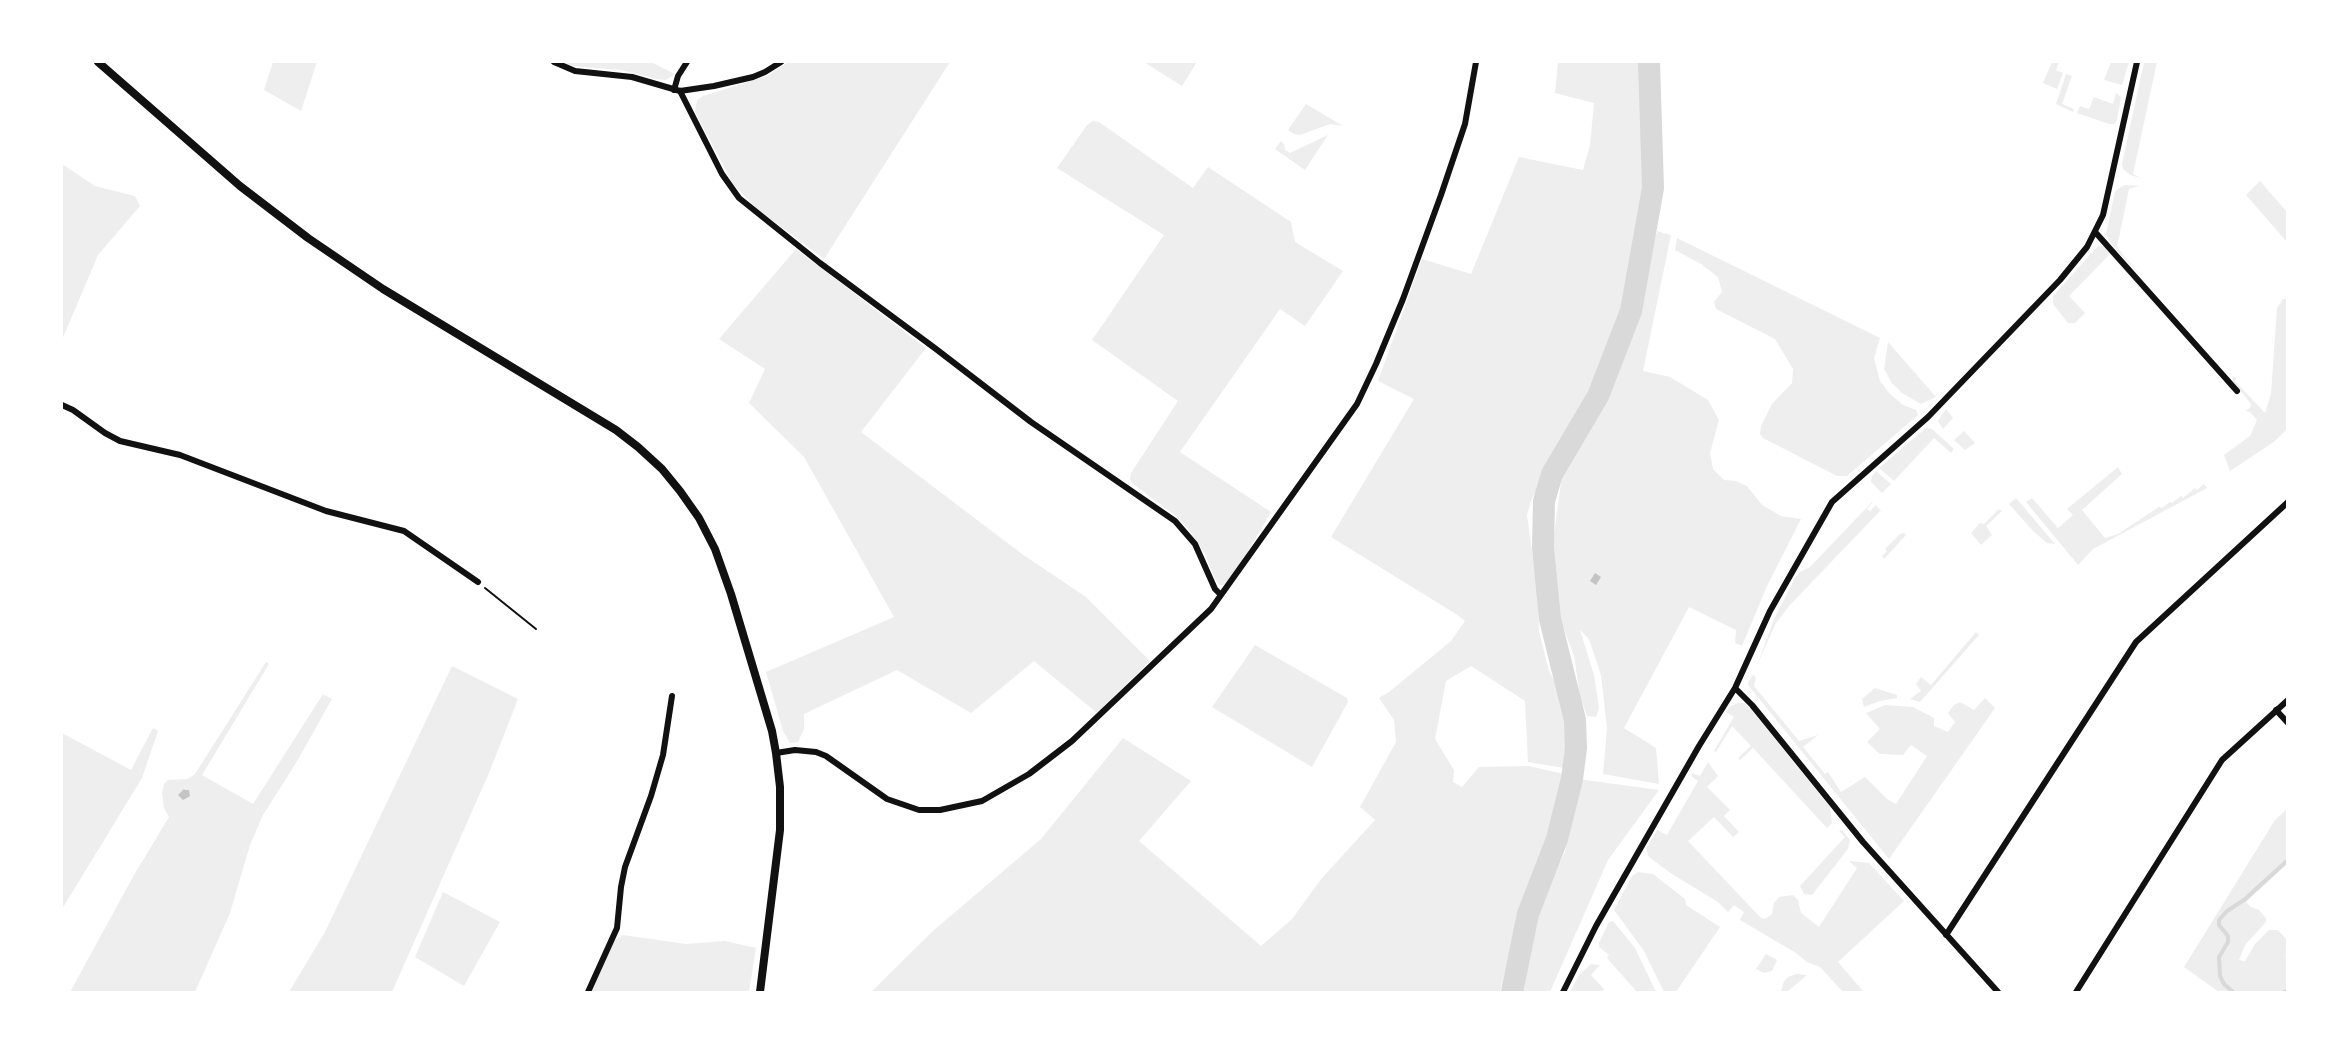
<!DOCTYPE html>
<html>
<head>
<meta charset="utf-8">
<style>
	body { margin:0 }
	#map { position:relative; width:2349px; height:1054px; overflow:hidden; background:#fff; font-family:Bitter,serif }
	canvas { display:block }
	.frame { position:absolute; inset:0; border:63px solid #fff; pointer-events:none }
</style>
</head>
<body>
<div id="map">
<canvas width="2349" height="1054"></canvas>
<div class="frame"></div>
</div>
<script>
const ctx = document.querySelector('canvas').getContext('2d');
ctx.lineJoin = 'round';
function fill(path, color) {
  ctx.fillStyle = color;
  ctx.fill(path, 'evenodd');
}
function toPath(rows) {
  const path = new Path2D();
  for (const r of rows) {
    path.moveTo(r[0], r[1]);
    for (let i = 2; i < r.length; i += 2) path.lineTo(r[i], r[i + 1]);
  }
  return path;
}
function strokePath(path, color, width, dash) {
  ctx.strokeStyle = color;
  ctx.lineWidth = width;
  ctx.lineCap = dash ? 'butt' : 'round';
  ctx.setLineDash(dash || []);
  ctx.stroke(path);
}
const green = toPath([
	[273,62,317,62,301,111,264,90],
	[562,62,651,62,675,74,666,80,656,79,621,70,572,66],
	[788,62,950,62,824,259,756,208,733,184,695,112,697,100,703,96,767,76],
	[1144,62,1197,62,1182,86],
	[1558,62,1646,62,1649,133,1648,189,1622,308,1592,394,1532,498,1527,515,1538,596,1539,631,1549,671,1563,698,1572,732,1570,769,1528,762,1525,701,1471,666,1446,681,1435,739,1454,770,1453,782,1462,787,1479,767,1529,766,1568,775,1519,917,1500,992,871,992,934,930,1041,839,1123,738,1191,781,1139,841,1261,946,1292,919,1322,878,1375,820,1360,807,1396,742,1394,720,1379,698,1389,692,1451,641,1465,621,1456,614,1331,537,1414,399,1378,381,1422,259,1471,274,1519,157,1583,170,1590,145,1594,103,1555,93],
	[2052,62,2059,62,2056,70,2063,73,2057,89,2043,83],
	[2111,62,2129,62,2122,85,2104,80],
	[2144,62,2157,62,2133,174,2141,178,2130,175,2123,169,2122,164],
	[2066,74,2072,76,2062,104,2074,109,2073,112,2056,104],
	[2116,93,2121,97,2117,120,2114,124,2109,124,2077,113,2080,106,2089,109,2094,97,2113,104],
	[1306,104,1343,126,1330,124,1300,135,1294,134,1288,130],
	[1093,121,1099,122,1193,188,1208,167,1291,222,1295,242,1343,271,1305,326,1280,309,1180,452,1271,512,1244,558,1224,585,1219,585,1215,579,1205,554,1189,530,1177,517,1132,483,1130,479,1131,473,1178,401,1092,340,1164,235,1057,168,1087,125],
	[1328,135,1305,170,1275,149,1281,141,1284,144,1285,150,1290,153],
	[62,164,95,186,135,196,140,206,98,255,62,340],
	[2260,181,2287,212,2287,242,2246,195],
	[2124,185,2139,186,2129,189,2117,247,2146,282,2111,244,2106,234,2115,191],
	[1657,231,1671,235,1643,371,1670,377,1708,400,1719,420,1710,453,1713,469,1724,480,1736,481,1747,486,1762,505,1781,516,1801,519,1767,586,1742,646,1735,643,1736,630,1689,607,1624,728,1656,748,1659,784,1603,774,1607,728,1601,675,1589,639,1580,630,1594,675,1599,708,1596,717,1587,716,1580,696,1574,656,1562,624,1552,588,1552,550,1562,475,1603,401,1619,366,1636,313],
	[1677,238,1880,338,1874,358,1880,381,1889,393,1903,405,1916,410,1918,415,1847,476,1837,476,1763,438,1760,434,1761,426,1772,404,1792,383,1793,369,1775,339,1716,309,1714,302,1722,292,1718,277,1701,264,1675,250],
	[2098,246,2104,246,2172,325,2110,254,2069,296,2085,313,2075,323,2068,323,2053,304,2053,296],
	[796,249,926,348,861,432,1022,554,1086,597,1150,661,1097,713,1034,661,971,713,897,670,804,714,804,729,798,742,790,743,783,731,766,672,894,617,804,457,749,403,765,369,719,339],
	[2283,299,2287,299,2287,429,2275,441,2230,471,2224,455,2250,436,2257,420,2250,412,2245,411,2250,408,2251,404,2232,380,2234,376,2236,378,2235,381,2265,413,2271,394,2277,308],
	[1888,342,1930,390,1936,397,1921,404,1902,393,1892,383,1884,369],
	[1946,409,1953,418,1943,429,1938,421],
	[1926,428,1932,429,1954,449,1951,453,1934,438,1894,481,1879,468],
	[1964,431,1975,443,1965,450,1954,440],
	[2118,467,2122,474,2082,510,2105,538,2118,534,2159,507,2162,508,2170,502,2172,503,2181,496,2183,498,2195,488,2197,490,2204,484,2207,488,2093,549,2078,565,2026,502,2032,498,2058,528,2073,515,2067,509],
	[1876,471,1891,484,1882,493,1871,482,1872,476],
	[2016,498,2055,544,2047,543,2033,531,2009,504],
	[1872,502,1873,502,1867,509,1870,511,1876,505,1883,514,1880,511,1790,605,1776,623,1758,663,1774,619,1795,578,1800,572,1810,567],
	[1999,509,2002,511,1986,526,1992,535,1981,545,1971,533,1980,523,1984,524],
	[1904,533,1906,535,1884,559,1882,556,1887,551,1885,549,1900,534],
	[1976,632,1979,635,1920,702,1910,699,1921,691,1916,684,1921,677,1931,685],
	[1255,645,1347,698,1348,702,1312,767,1212,707],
	[266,662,269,664,202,775,253,804,323,694,332,699,296,763,263,815,250,845,230,913,195,992,70,992,134,875,169,817,164,808,162,793,164,784,168,780,188,779,195,774],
	[452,666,518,699,489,773,392,992,289,992,325,932],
	[1753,675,1756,677,1754,686,1799,741,1818,735,1803,747,1825,774,1828,772,1841,792,1865,777,1887,799,1896,804,1927,756,1911,745,1903,755,1880,754,1867,742,1880,729,1866,713,1885,705,1913,707,1934,718,1934,726,1948,732,1955,722,1948,713,1954,705,1960,702,1974,710,1985,698,1995,708,1889,859,1748,685,1748,682],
	[1875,688,1897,695,1897,698,1880,701,1864,707,1862,699],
	[1738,703,1744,703,1749,707,1830,807,1832,823,1827,828,1753,748,1740,760,1738,758,1751,746,1732,726,1716,752,1714,751,1734,717,1726,712,1731,706],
	[153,728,158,731,142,778,62,909,62,733,131,770],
	[1708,762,1718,776,1707,787,1730,810,1724,816,1739,832,1733,837,1714,817,1688,841,1761,918,1765,919,1772,914,1774,903,1779,897,1793,895,1798,900,1801,913,1819,927,1857,868,1849,861,1851,861,1869,863,1904,901,1838,962,1864,992,1843,992,1820,967,1807,962,1796,953,1740,920,1744,912,1734,905,1728,912,1718,902,1672,874,1649,857,1646,849,1657,830,1667,835,1698,781,1691,776,1692,773,1700,776],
	[1578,779,1659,790,1608,860,1550,992,1523,992,1525,962,1544,894,1565,852],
	[2287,809,2287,864,2246,902,2251,907,2259,910,2266,918,2266,922,2245,945,2239,960,2245,961,2255,944,2269,930,2278,930,2287,940,2287,954,2285,957,2287,960,2287,992,2219,992,2184,967,2275,820],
	[1842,830,1850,840,1848,849,1812,895,1804,894,1800,886,1845,837,1839,831],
	[1638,872,1653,874,1685,899,1686,905,1720,927,1676,992,1664,992,1644,951,1614,910,1632,876],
	[443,892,500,922,464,986,415,957],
	[1613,921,1635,948,1656,992,1637,992,1607,958,1609,955,1599,947,1599,943,1609,922],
	[623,935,686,944,725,941,756,948,749,992,591,992,615,940],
	[1766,954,1777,960,1772,971,1764,973,1756,969],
	[1591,964,1600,965,1591,975,1604,989,1602,992,1570,992,1579,975],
	[1796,974,1807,975,1787,992,1781,992,1784,981,1788,977]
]);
const stream = toPath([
	[2233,992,2224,984,2220,976,2219,957,2228,942,2228,936,2219,925,2219,920,2227,911,2244,900,2288,860],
	[2284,992,2288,991]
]);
const river = toPath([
	[1512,992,1528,914,1557,839,1572,779,1576,748,1575,720,1550,619,1543,548,1544,501,1552,474,1598,396,1631,311,1653,188,1649,62]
]);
const building = toPath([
	[1595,573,1601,577,1596,585,1590,581],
	[184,789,185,790,189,790,190,796,183,800,178,795]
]);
const path = toPath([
	[485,588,536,629]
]);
const minor = toPath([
	[554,62,575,71,632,77,680,91,714,86,753,77,765,72,781,62],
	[674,90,678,76,687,62],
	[680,91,722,174,739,198,820,263,936,349,1031,422,1175,521,1195,544,1215,589,1221,595],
	[2096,233,2237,391],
	[62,405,73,410,105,433,120,441,180,455,326,511,404,531,478,582],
	[1735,688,1752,705,1863,842,1998,992],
	[2276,710,2288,723],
	[776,753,795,750,816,752,826,756,887,799,919,810,940,810,982,801,1029,774,1072,741,1211,609,1357,404,1376,364,1403,299,1441,195,1465,124,1476,62],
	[1946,935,2136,642,2288,502],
	[588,992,617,928,621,887,625,867,651,796,663,755,672,696],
	[1563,992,1596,926,1699,746,1735,688,1770,611,1832,502,1928,417,2060,280,2087,247,2103,215,2137,62],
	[2076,992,2222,760,2288,700]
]);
const tertiary = toPath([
	[98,62,240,186,308,238,383,289,616,430,638,447,662,469,680,491,699,518,715,549,731,594,772,731,776,753,780,787,780,830,760,992]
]);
fill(green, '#eee');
strokePath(stream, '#d9d9d9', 4);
strokePath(river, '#d9d9d9', 22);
fill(building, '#c4c4c4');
strokePath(path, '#111', 2);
strokePath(minor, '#111', 6);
strokePath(tertiary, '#111', 8);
</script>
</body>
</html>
